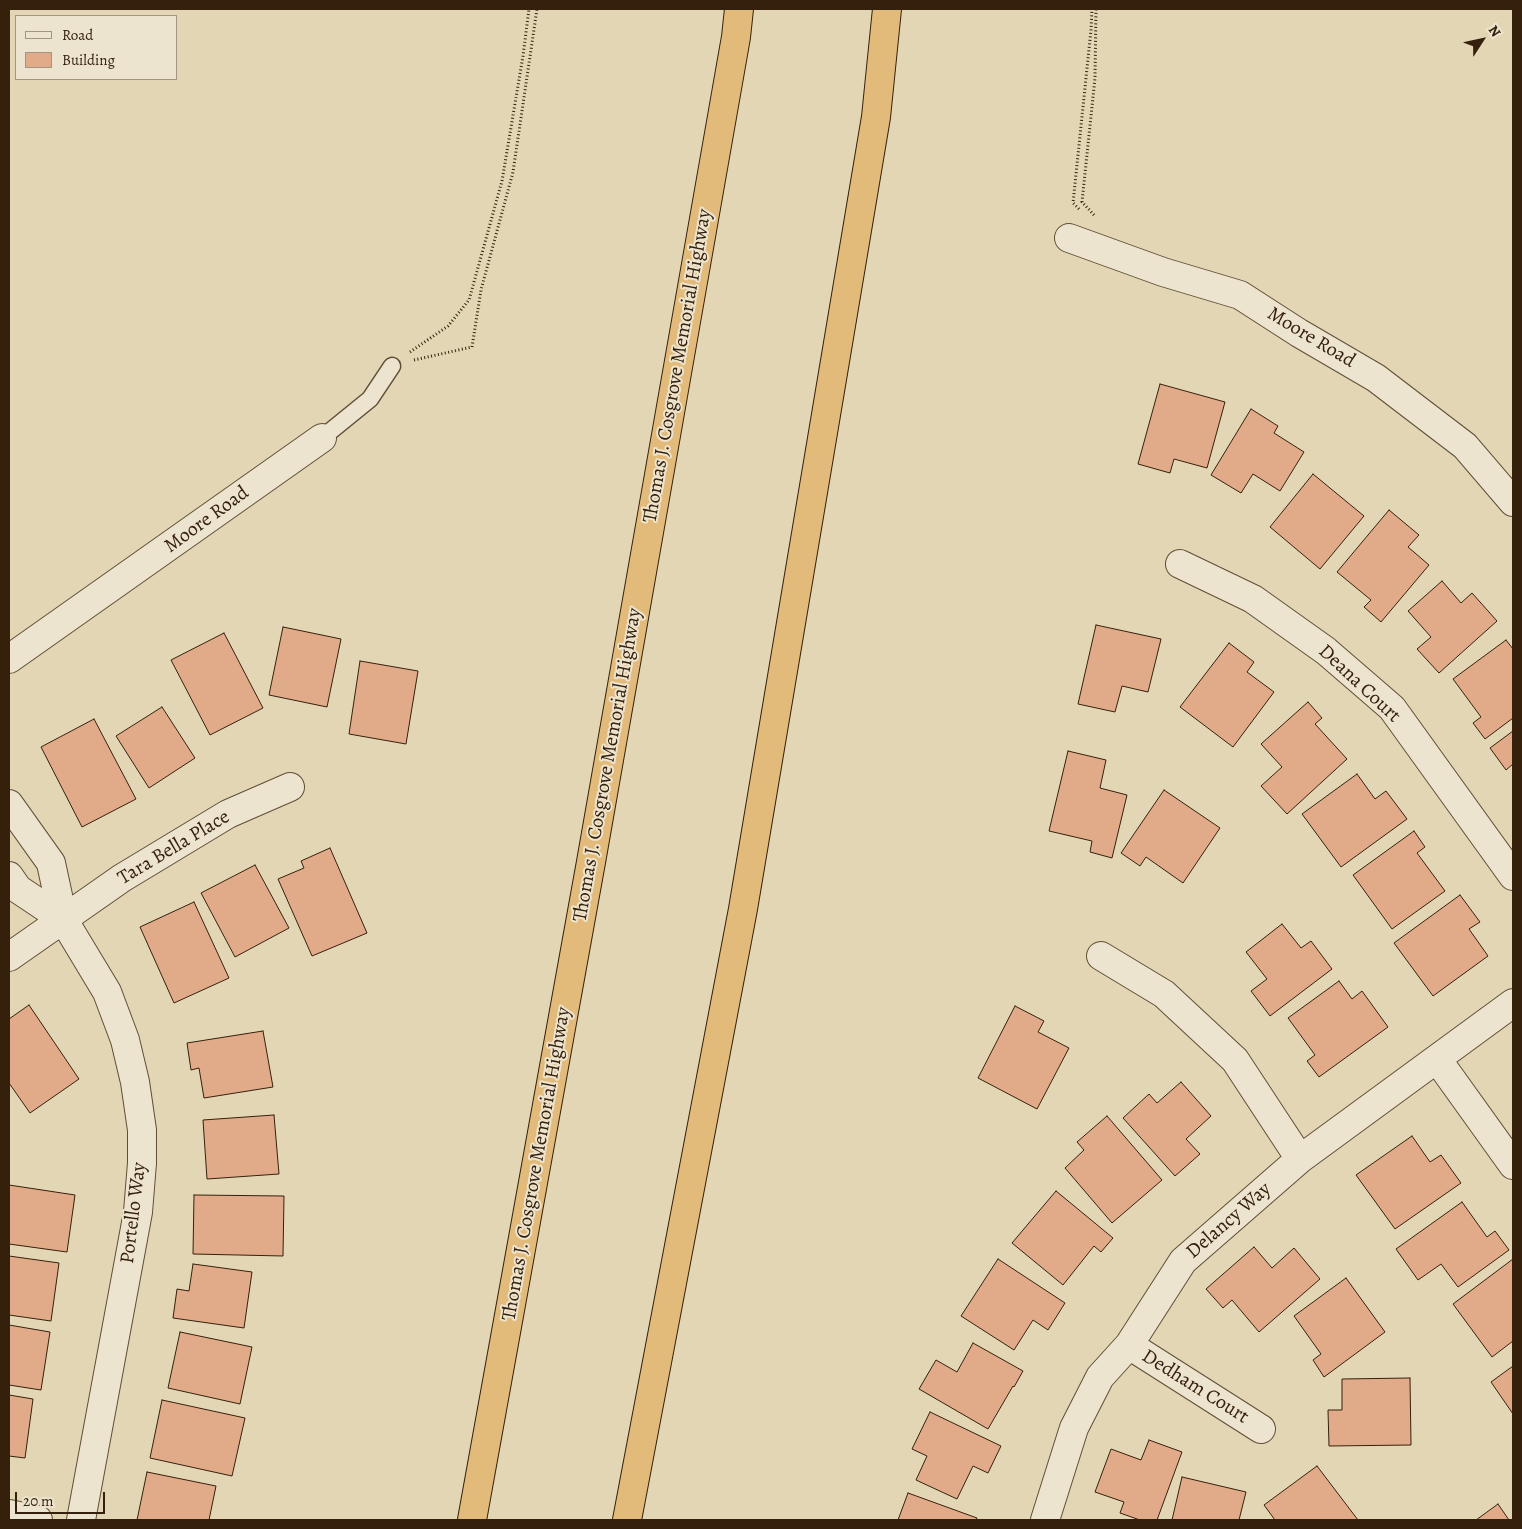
<!DOCTYPE html>
<html>
<head>
<meta charset="utf-8">
<style>
	body { margin:0 }
	#map { position:relative; width:1522px; height:1529px; overflow:hidden; background:#e3d6b5; font-family:Alegreya,serif }
	canvas { display:block }
	.frame { position:absolute; inset:0; border:10px solid #35200c; pointer-events:none }
	.legend { position:absolute; left:15px; top:15px; width:162px; height:65px; box-sizing:border-box; background:#ede4cf; border:1px solid #a39681; margin:0; padding:6px 9px; list-style:none; font-size:15px; color:#35200c }
	.legend li { display:flex; align-items:center; gap:10px; height:25px }
	.legend b { width:25px; border:1px solid #a39681 }
	.north { position:absolute; left:1457px; top:15px; width:50px; height:50px; -webkit-text-stroke:4px #ede4cf; paint-order:stroke; rotate:55deg; font-size:14px; font-weight:700; line-height:20px; text-align:center; color:#35200c }
	.north::after { content:''; display:block; margin:auto; width:18px; height:22px; background:#35200c; clip-path:polygon(50% 0,100% 100%,50% 72%,0 100%) }
	.scale { position:absolute; left:15px; top:1492px; width:90px; height:22px; box-sizing:border-box; border:2px solid #35200c; border-top:0; padding-left:6px; font-size:15px; line-height:18px; white-space:nowrap; color:#35200c; -webkit-text-stroke:4px #ede4cf; paint-order:stroke }
</style>
</head>
<body>
<div id="map">
<canvas width="1522" height="1529"></canvas>
<div class="frame"></div>
<ul class="legend">
<li><b style="height:6px;background:#ede4cf"></b>Road</li>
<li><b style="height:14px;background:#e1ab89"></b>Building</li>
</ul>
<div class="north">N</div>
<div class="scale">20 m</div>
</div>
<script>
const ctx = document.querySelector('canvas').getContext('2d');
ctx.lineJoin = 'round';
function fill(path, color) {
  ctx.fillStyle = color;
  ctx.fill(path, 'evenodd');
}
function toPath(rows) {
  const path = new Path2D();
  for (const r of rows) {
    path.moveTo(r[0], r[1]);
    for (let i = 2; i < r.length; i += 2) path.lineTo(r[i], r[i + 1]);
  }
  return path;
}
function strokePath(path, color, width, dash) {
  ctx.strokeStyle = color;
  ctx.lineWidth = width;
  ctx.lineCap = dash ? 'butt' : 'round';
  ctx.setLineDash(dash || []);
  ctx.stroke(path);
}
function drawText(font, color, halo, rows, align = 'center') {
  ctx.font = font + ' Alegreya,serif';
  ctx.lineWidth = 4;
  ctx.setLineDash([]);
  ctx.textBaseline = 'middle';
  ctx.strokeStyle = halo;
  ctx.fillStyle = color;
  for (const [text, x, y, turn = 0] of rows) {
    ctx.save();
    ctx.translate(x, y);
    ctx.rotate((+turn || 0) * Math.PI / 180);
    ctx.textAlign = isNaN(turn) ? turn : align;
    if (halo) ctx.strokeText(text, 0, 0);
    ctx.fillText(text, 0, 0);
    ctx.restore();
  }
}
const building = toPath([
	[1160,384,1225,402,1207,468,1174,459,1170,473,1138,464,1160,384],
	[1251,409,1278,426,1274,433,1304,452,1280,491,1253,474,1241,493,1211,475,1251,409],
	[1313,474,1364,516,1320,569,1270,527,1313,474],
	[1389,510,1419,535,1408,547,1429,565,1381,622,1364,607,1371,600,1337,572,1389,510],
	[1442,581,1461,603,1472,593,1497,621,1439,673,1417,649,1431,637,1408,611,1442,581],
	[1096,625,1161,639,1148,692,1122,686,1115,712,1078,704,1096,625],
	[283,627,341,639,327,707,269,695,283,627],
	[224,633,263,708,210,735,171,660,224,633],
	[1506,640,1513,649,1513,718,1485,739,1473,723,1481,717,1453,679,1506,640],
	[1229,643,1254,662,1247,672,1274,692,1233,747,1180,707,1229,643],
	[360,661,418,671,406,744,349,734,360,661],
	[1308,702,1322,718,1315,724,1347,759,1287,814,1261,786,1282,767,1261,744,1308,702],
	[162,707,195,758,149,788,116,736,162,707],
	[94,719,136,799,82,827,41,747,94,719],
	[1513,731,1513,764,1506,770,1490,748,1513,731],
	[1068,751,1106,760,1100,788,1127,795,1112,858,1090,852,1092,841,1049,831,1068,751],
	[1357,774,1375,799,1386,791,1407,819,1341,867,1302,814,1357,774],
	[1164,790,1220,828,1183,883,1146,857,1140,866,1121,853,1164,790],
	[1414,831,1425,847,1417,853,1445,891,1392,929,1353,875,1414,831],
	[330,848,367,933,312,956,278,879,304,868,301,861,330,848],
	[255,865,289,928,235,957,201,893,255,865],
	[1460,895,1480,922,1469,929,1488,956,1433,996,1394,943,1460,895],
	[194,902,229,978,174,1003,140,927,194,902],
	[1282,924,1301,948,1311,941,1332,969,1270,1016,1251,991,1267,979,1246,952,1282,924],
	[1339,981,1352,999,1362,991,1388,1027,1319,1077,1307,1061,1315,1055,1288,1018,1339,981],
	[29,1005,79,1079,30,1113,9,1083,9,1019,29,1005],
	[1015,1006,1044,1021,1038,1032,1069,1048,1037,1109,978,1078,1015,1006],
	[263,1031,273,1087,204,1098,199,1068,191,1070,187,1043,263,1031],
	[1181,1082,1211,1116,1186,1139,1200,1154,1175,1176,1123,1118,1149,1094,1157,1103,1181,1082],
	[274,1115,279,1174,207,1179,203,1120,274,1115],
	[1107,1116,1162,1180,1112,1223,1065,1168,1084,1150,1077,1142,1107,1116],
	[1412,1136,1430,1162,1441,1155,1461,1183,1395,1229,1356,1175,1412,1136],
	[9,1185,75,1195,67,1252,9,1244,9,1185],
	[1056,1191,1113,1238,1101,1252,1094,1246,1063,1285,1012,1243,1056,1191],
	[194,1195,284,1196,283,1256,193,1254,194,1195],
	[1462,1202,1487,1237,1495,1231,1509,1250,1458,1287,1441,1264,1418,1280,1396,1249,1462,1202],
	[1254,1247,1272,1268,1294,1248,1320,1279,1259,1332,1232,1300,1223,1308,1206,1289,1254,1247],
	[9,1256,59,1263,51,1321,9,1315,9,1256],
	[998,1259,1065,1303,1048,1330,1033,1320,1014,1350,961,1316,998,1259],
	[1513,1259,1513,1341,1492,1357,1453,1304,1513,1259],
	[193,1264,252,1272,244,1328,173,1318,177,1289,189,1291,193,1264],
	[1346,1278,1385,1332,1324,1377,1313,1360,1321,1354,1294,1316,1346,1278],
	[9,1325,50,1332,41,1390,9,1385,9,1325],
	[180,1332,252,1347,240,1404,168,1388,180,1332],
	[973,1343,1023,1371,1014,1387,1013,1386,988,1429,919,1389,936,1360,957,1372,973,1343],
	[1513,1366,1513,1414,1491,1382,1513,1366],
	[1410,1378,1411,1445,1329,1446,1328,1410,1342,1410,1342,1379,1410,1378],
	[9,1395,33,1399,25,1458,9,1456,9,1395],
	[162,1400,245,1418,232,1476,150,1458,162,1400],
	[930,1412,1001,1446,988,1473,973,1466,957,1499,916,1480,927,1456,912,1449,930,1412],
	[1149,1440,1182,1452,1157,1520,1140,1520,1120,1513,1124,1502,1095,1492,1111,1449,1141,1460,1149,1440],
	[1317,1466,1358,1520,1275,1520,1264,1505,1317,1466],
	[147,1472,216,1486,209,1520,137,1520,147,1472],
	[1182,1477,1246,1492,1239,1520,1172,1520,1182,1477],
	[908,1493,977,1518,976,1520,898,1520,908,1493],
	[1498,1504,1509,1520,1476,1520,1498,1504]
]);
const path = toPath([
	[1079,209,1073,203,1091,30,1092,9],
	[1094,215,1082,202,1095,78,1096,9],
	[410,352,448,326,469,300,502,181,523,56,529,9],
	[414,360,472,347,481,290,513,172,537,9]
]);
const service = toPath([
	[322,438,370,399,392,366]
]);
const minor = toPath([
	[1069,238,1163,272,1240,295,1299,333,1376,378,1465,446,1513,502],
	[1180,564,1253,599,1326,651,1392,708,1513,876],
	[9,659,322,438],
	[9,804,51,863,63,919,107,992,125,1040,135,1082,142,1130,142,1163,138,1212,81,1520],
	[9,876,18,889,63,919],
	[1101,956,1164,994,1235,1060,1300,1159],
	[9,957,122,878,228,814,290,787],
	[1437,1059,1513,1165],
	[1129,1345,1261,1429],
	[9,1514,38,1520],
	[1045,1520,1074,1428,1100,1377,1129,1345,1183,1261,1300,1159,1513,1003]
]);
const motorway = toPath([
	[472,1520,591,862,736,37,739,9],
	[627,1520,743,909,876,117,887,9]
]);
const streetNames = [
	["Moore Road",1311,338,31],
	["Thomas J. Cosgrove Memorial Highway",678,366,-80],
	["Moore Road",207,520,-36],
	["Deana Court",1359,684,43],
	["Thomas J. Cosgrove Memorial Highway",608,765,-80],
	["Tara Bella Place",174,848,-31],
	["Thomas J. Cosgrove Memorial Highway",537,1164,-80],
	["Portello Way",134,1213,-83],
	["Delancy Way",1229,1221,-41],
	["Dedham Court",1195,1387,32]
];
fill(building, '#e1ab89');
strokePath(building, '#35200c', 1);
strokePath(service, '#604e36', 19);
strokePath(minor, '#604e36', 30);
strokePath(motorway, '#35200c', 30);
strokePath(path, '#35200c', 3, [1, 2.5]);
strokePath(service, '#ede4cf', 16);
strokePath(minor, '#ede4cf', 28);
strokePath(motorway, '#e2bb7a', 28);
drawText('20px', '#35200c', '#ede4cf', streetNames);
</script>
</body>
</html>
